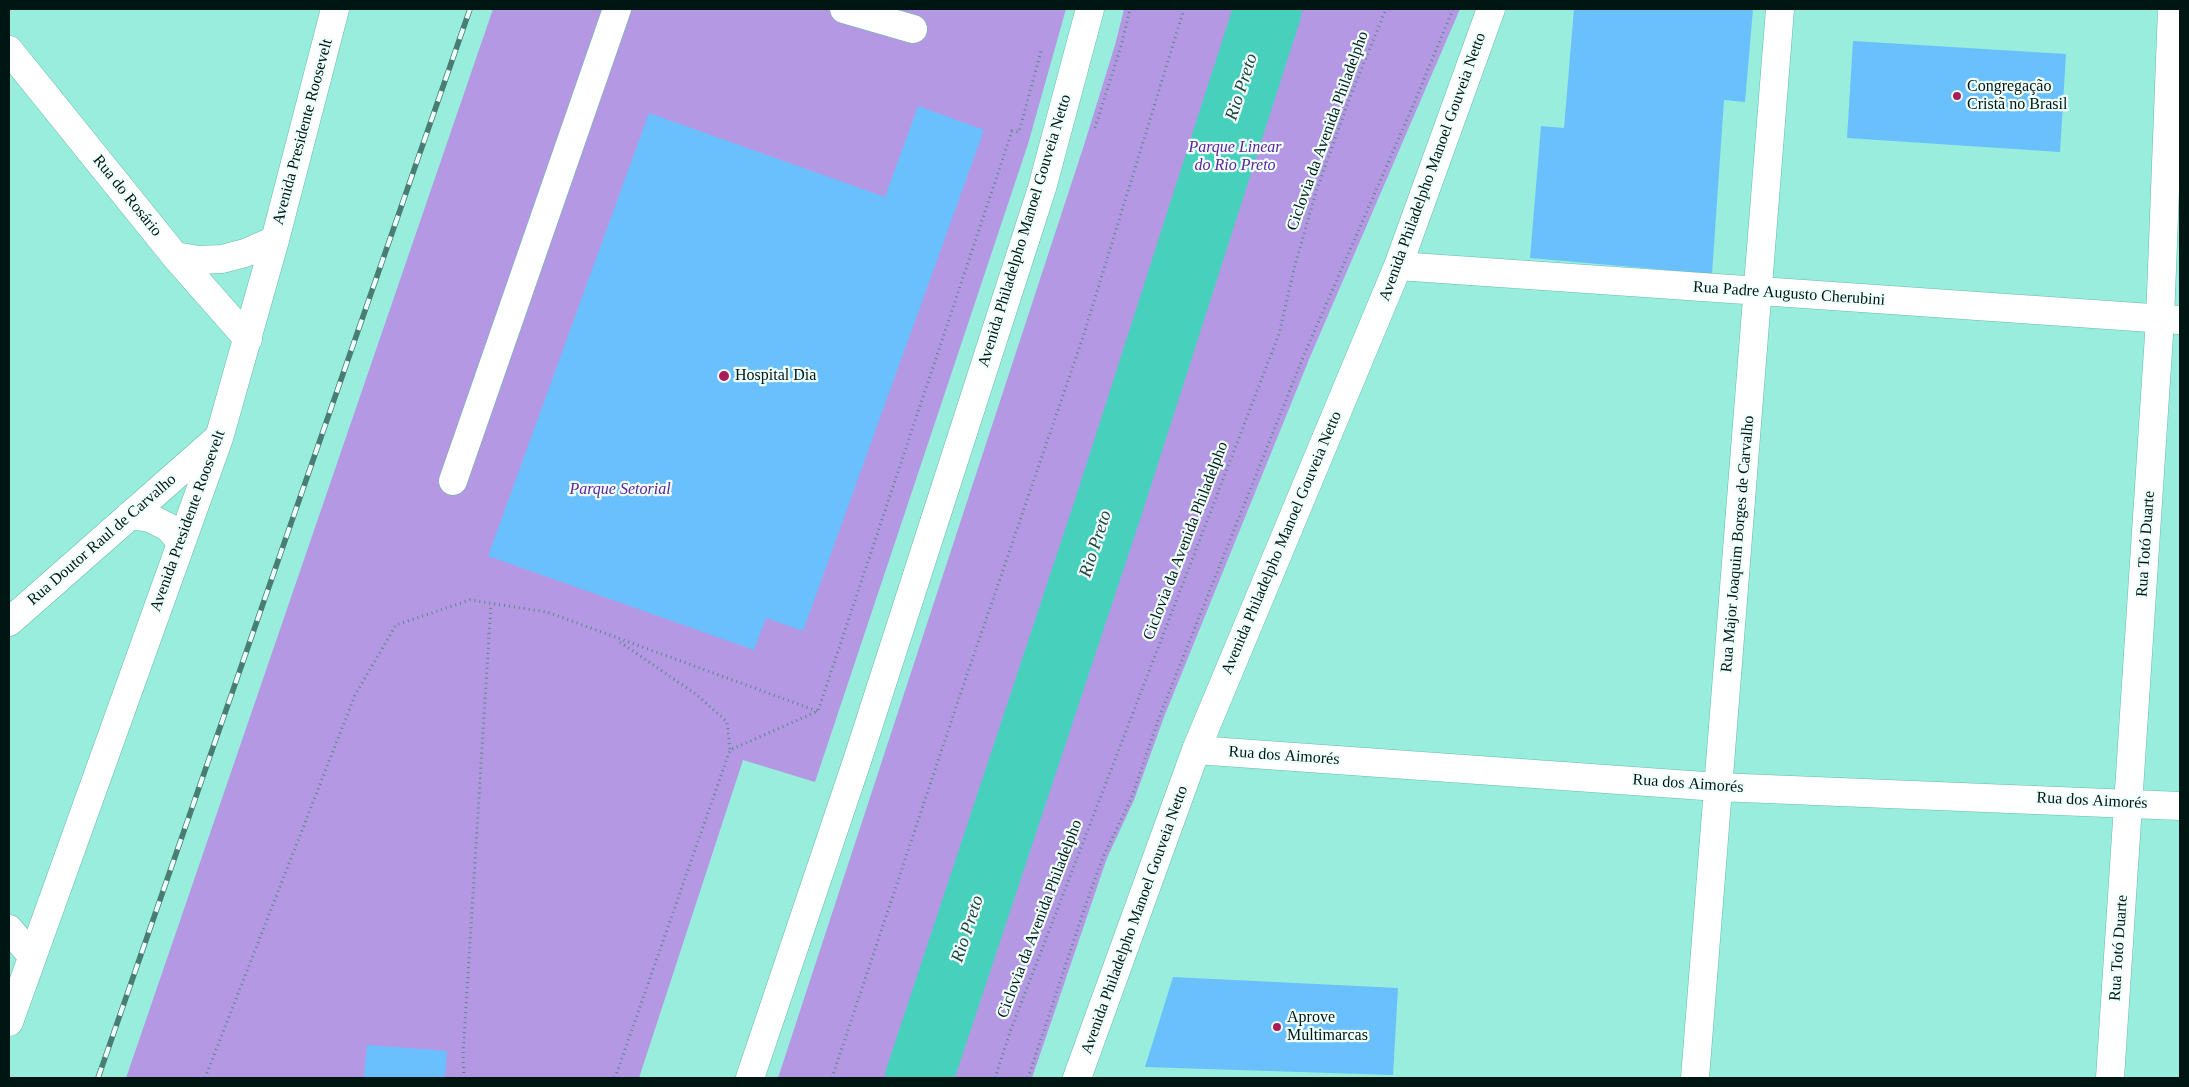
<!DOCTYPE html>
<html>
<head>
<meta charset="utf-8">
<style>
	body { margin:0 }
	#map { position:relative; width:2189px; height:1087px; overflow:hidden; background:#99eddd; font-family:Georgia,serif }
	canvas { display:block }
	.frame { position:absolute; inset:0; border:10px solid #001613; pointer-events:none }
</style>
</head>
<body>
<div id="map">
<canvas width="2189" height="1087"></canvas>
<div class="frame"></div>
</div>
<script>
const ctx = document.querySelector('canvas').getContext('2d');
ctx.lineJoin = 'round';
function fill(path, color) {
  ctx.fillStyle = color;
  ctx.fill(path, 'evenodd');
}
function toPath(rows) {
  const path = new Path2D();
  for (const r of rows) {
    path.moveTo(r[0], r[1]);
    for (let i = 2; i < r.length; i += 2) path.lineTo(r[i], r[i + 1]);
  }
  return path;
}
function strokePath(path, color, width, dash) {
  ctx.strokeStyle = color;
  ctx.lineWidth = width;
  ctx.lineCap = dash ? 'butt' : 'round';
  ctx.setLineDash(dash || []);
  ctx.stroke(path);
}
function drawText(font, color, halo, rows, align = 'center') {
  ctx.font = font + ' Georgia,serif';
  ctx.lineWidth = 4.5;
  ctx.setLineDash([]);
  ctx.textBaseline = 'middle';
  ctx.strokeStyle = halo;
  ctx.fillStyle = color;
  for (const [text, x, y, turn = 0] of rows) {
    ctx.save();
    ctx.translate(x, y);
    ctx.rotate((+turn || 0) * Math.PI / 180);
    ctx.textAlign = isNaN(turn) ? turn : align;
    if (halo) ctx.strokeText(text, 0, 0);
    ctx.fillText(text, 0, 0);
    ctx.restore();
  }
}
const green = toPath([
	[493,9,1066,9,1028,144,815,782,743,760,639,1078,126,1078],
	[1124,9,1460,9,1310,357,1164,717,1134,800,1107,858,1032,1078,778,1078,1085,142,1115,45]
]);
const river = toPath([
	[919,1078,1110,502,1268,9]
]);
const building = toPath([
	[1574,9,1753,9,1745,102,1724,100,1712,274,1530,258,1541,126,1564,128],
	[1853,41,2066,54,2060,152,1847,138],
	[918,106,984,130,803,631,766,618,754,650,488,556,649,113,885,197],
	[1173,977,1398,988,1393,1075,1145,1067],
	[367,1045,447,1051,445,1078,364,1078]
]);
const path = toPath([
	[1095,128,1121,46,1130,9],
	[620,642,697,695,727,722,730,750],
	[205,1078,355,695,396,625,470,600,547,612,817,711],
	[464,1078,463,1055,491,604],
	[615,1078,730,750,818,711,1012,131,1019,132,1041,51],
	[832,1078,958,701,1083,337,1184,9],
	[995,1078,1010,1032,1279,334,1295,265,1316,192,1350,97,1386,9],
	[1028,1078,1086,904,1103,857,1131,799,1160,715,1304,355,1412,108,1453,9]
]);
const minor = toPath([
	[844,9,913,29],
	[9,50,175,256,248,339],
	[175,256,199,260,222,259,245,253,275,240],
	[1398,266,2180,320],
	[453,481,617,9],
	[130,515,150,518,168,527,181,542],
	[9,622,217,439],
	[1196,750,1718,787,2180,806],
	[9,929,32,956],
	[9,1022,219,438,275,240,335,9],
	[1695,1078,1780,9],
	[2110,1078,2160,320,2172,9]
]);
const major = toPath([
	[750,1078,858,758,1042,188,1090,9],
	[1077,1078,1196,750,1398,266,1491,9]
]);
const rail = toPath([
	[98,1078,470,9]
]);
const markers = [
	[1957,96,5,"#aa1c59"],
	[724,376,6,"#aa1c59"],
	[1277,1027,5,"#aa1c59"]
];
const poiNames = [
	["Congregação",1967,87],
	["Cristã no Brasil",1967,105],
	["Hospital Dia",735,376],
	["Aprove",1287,1018],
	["Multimarcas",1287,1036]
];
const streetNames = [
	["Ciclovia da Avenida Philadelpho",1328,131,-70],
	["Avenida Presidente Roosevelt",303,132,-75],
	["Avenida Philadelpho Manoel Gouveia Netto",1433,167,-70],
	["Rua do Rosário",127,196,51],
	["Avenida Philadelpho Manoel Gouveia Netto",1025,231,-73],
	["Rua Padre Augusto Cherubini",1789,294,4],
	["Avenida Presidente Roosevelt",188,521,-70],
	["Rua Doutor Raul de Carvalho",102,540,-41],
	["Ciclovia da Avenida Philadelpho",1186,541,-69],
	["Avenida Philadelpho Manoel Gouveia Netto",1282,543,-67],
	["Rua Major Joaquim Borges de Carvalho",1738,544,-85],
	["Rua Totó Duarte",2146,544,-86],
	["Rua dos Aimorés",1284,756,4],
	["Rua dos Aimorés",1688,784,4],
	["Rua dos Aimorés",2092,801,3],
	["Ciclovia da Avenida Philadelpho",1040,919,-69],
	["Avenida Philadelpho Manoel Gouveia Netto",1135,920,-70],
	["Rua Totó Duarte",2119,948,-86]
];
const parkNames = [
	["Parque Linear",1235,148],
	["do Rio Preto",1235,166],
	["Parque Setorial",620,490]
];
const waterNames = [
	["Rio Preto",1242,87,-72],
	["Rio Preto",1096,544,-72],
	["Rio Preto",968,929,-72]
];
fill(green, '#b598e3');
strokePath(river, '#47d1bc', 68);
fill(building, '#6ac0fc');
strokePath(minor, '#67baac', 29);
strokePath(major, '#67baac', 29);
strokePath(path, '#538a80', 3, [1, 4]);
strokePath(minor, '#fff', 28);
strokePath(major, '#fff', 28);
strokePath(rail, '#497d74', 5.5);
strokePath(rail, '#effffc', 4, [11]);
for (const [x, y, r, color] of markers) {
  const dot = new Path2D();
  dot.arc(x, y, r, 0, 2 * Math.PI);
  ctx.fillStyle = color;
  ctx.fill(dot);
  strokePath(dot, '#effffc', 2);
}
drawText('16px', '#001613', '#effffc', poiNames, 'left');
drawText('16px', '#001613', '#effffc', streetNames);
drawText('italic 16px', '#5e229a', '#effffc', parkNames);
drawText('italic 18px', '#24413c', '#effffc', waterNames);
</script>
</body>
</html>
